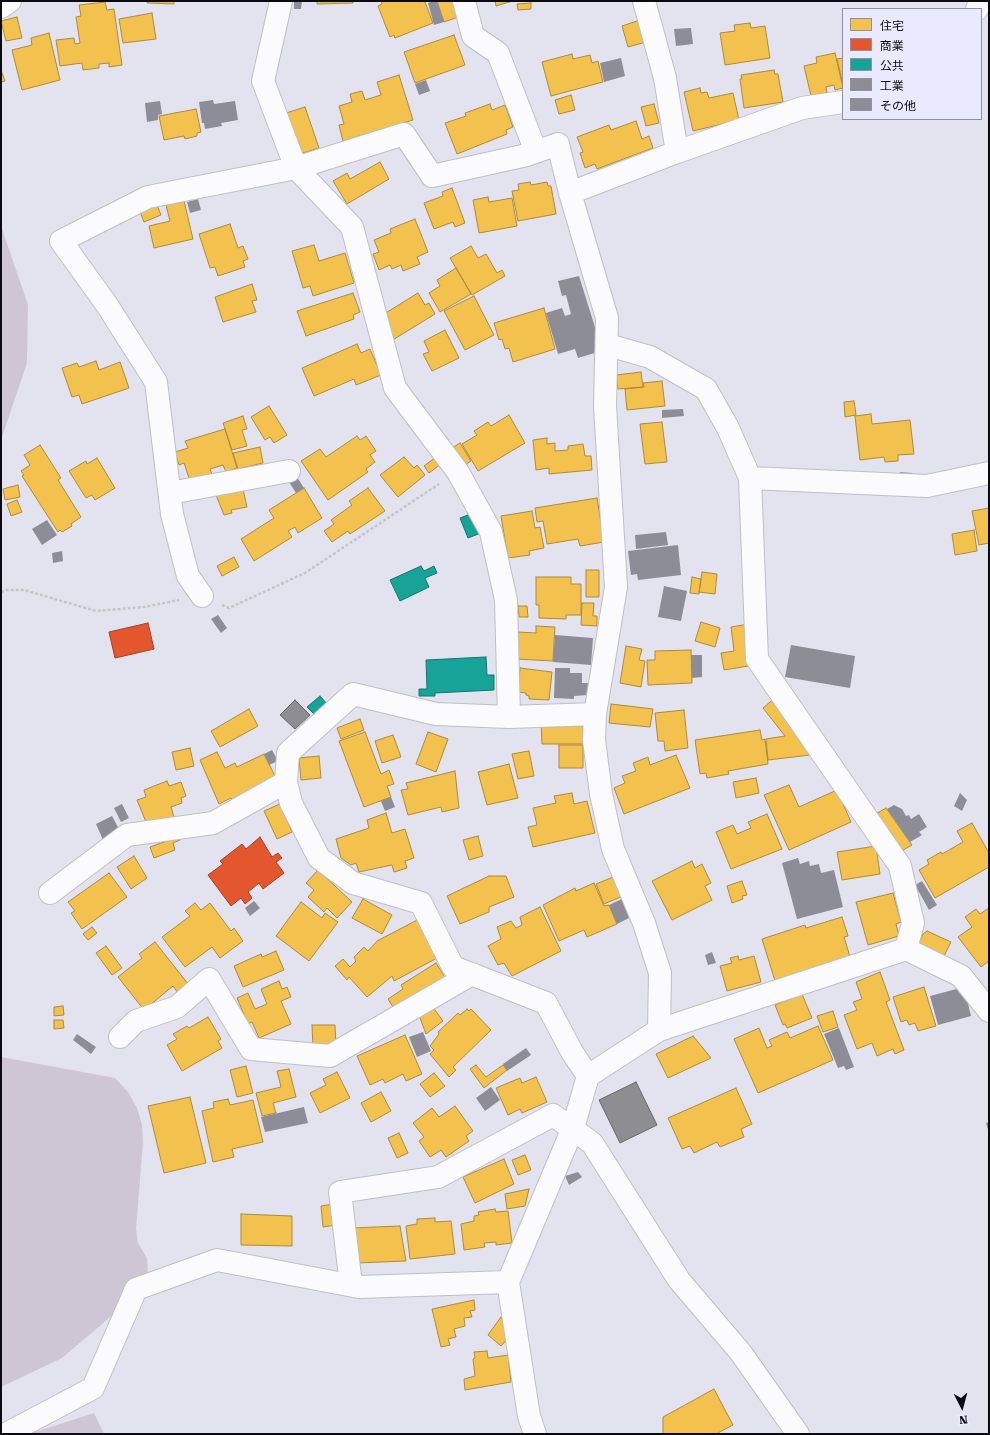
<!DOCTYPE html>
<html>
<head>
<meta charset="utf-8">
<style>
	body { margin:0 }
	#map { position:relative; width:990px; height:1435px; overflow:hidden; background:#e3e3ef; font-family:"Roboto Serif","Noto Sans JP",serif }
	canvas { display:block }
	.frame { position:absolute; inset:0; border:2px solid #0b0a12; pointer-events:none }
	.legend { position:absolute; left:842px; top:8px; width:140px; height:112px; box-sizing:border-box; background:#eaeafe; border:1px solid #9190a0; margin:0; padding:5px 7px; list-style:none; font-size:12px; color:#0b0a12 }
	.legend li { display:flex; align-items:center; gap:8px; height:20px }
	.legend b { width:20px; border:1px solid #9190a0 }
	.north { position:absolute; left:942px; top:1387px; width:40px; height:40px; -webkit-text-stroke:3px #eaeafe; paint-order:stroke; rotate:174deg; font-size:11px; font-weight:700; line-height:16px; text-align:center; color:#0b0a12 }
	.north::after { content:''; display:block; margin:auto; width:14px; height:18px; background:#0b0a12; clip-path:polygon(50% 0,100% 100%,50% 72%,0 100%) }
</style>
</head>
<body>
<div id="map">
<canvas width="990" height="1435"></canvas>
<div class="frame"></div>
<ul class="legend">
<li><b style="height:11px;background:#f2c14e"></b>住宅</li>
<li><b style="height:11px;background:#e4572e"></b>商業</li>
<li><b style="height:11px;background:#17a398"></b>公共</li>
<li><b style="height:11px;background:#8d8d92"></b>工業</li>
<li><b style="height:11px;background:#8c8d97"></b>その他</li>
</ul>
<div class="north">N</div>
</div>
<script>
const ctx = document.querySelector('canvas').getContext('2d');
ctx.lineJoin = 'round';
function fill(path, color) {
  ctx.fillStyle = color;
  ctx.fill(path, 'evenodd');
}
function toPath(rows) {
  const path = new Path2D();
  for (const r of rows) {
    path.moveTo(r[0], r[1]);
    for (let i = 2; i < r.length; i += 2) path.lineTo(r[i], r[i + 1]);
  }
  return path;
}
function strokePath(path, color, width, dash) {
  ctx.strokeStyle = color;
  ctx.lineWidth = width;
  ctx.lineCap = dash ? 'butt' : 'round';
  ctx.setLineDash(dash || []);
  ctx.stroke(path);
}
const green = toPath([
	[1,226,28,305,27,363,1,440],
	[1,1057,115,1078,128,1092,137,1108,142,1125,143,1142,136,1229,138,1243,147,1258,148,1275,141,1291,62,1358,1,1387],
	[94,1413,104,1434,29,1434]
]);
const homes = toPath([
	[147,1,174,1,174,4,147,3,147,1],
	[317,1,353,1,353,3,317,4,317,1],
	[381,1,428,1,425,2,433,23,395,38,394,35,390,37,378,6,382,4,381,1],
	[437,1,459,1,464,15,444,22,437,1],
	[495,1,513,1,496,6,495,1],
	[105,2,107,10,114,9,122,65,109,67,109,63,99,64,99,68,83,70,82,63,60,66,56,40,74,38,75,44,80,43,76,17,81,16,79,5,105,2],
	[531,3,531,9,518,10,517,4,531,3],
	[152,13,156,39,123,43,119,19,152,13],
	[17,17,22,38,6,41,1,21,17,17],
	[640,20,646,42,628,47,622,26,640,20],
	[750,23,751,28,765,26,770,58,725,65,720,33,735,31,734,25,750,23],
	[49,33,60,80,22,90,12,50,32,45,31,38,49,33],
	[454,35,465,65,415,83,404,52,454,35],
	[835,53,843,88,835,90,834,85,826,87,827,93,811,96,804,66,817,63,816,57,835,53],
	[572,54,573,59,590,55,592,63,598,61,603,82,551,96,542,62,572,54],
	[843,58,843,80,842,81,837,59,843,58],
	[1,70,5,81,1,82,1,70],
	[774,70,775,74,778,74,783,102,744,108,740,79,742,79,741,75,774,70],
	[399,75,413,120,343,141,339,125,344,124,339,106,352,102,350,94,362,91,365,100,381,95,377,82,399,75],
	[700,88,701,93,707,92,709,98,733,93,739,120,693,131,684,92,700,88],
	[571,95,575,110,559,114,555,100,571,95],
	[490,104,492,110,505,105,513,127,506,130,507,134,457,154,445,123,466,116,465,113,490,104],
	[654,104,659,123,646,126,641,107,654,104],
	[305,107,319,148,300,154,286,113,305,107],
	[196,109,201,132,197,133,197,136,185,139,184,136,164,140,159,116,196,109],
	[636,121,642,139,649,136,653,148,597,169,595,164,585,168,580,153,583,152,577,137,609,125,611,130,636,121],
	[380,162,389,179,347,204,333,181,347,173,350,179,380,162],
	[530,182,531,185,547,182,548,186,551,186,556,214,518,221,512,191,519,190,518,184,530,182],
	[452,188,465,223,455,227,453,222,434,229,424,203,443,196,442,192,452,188],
	[488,197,489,202,512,198,517,226,479,233,473,200,488,197],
	[184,201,193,239,154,248,149,226,170,221,166,205,184,201],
	[157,205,161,215,144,222,140,212,157,205],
	[415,219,428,252,417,257,420,264,403,271,401,265,392,269,390,265,379,270,373,254,379,252,374,240,391,233,390,229,415,219],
	[230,224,238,248,243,246,248,259,243,261,245,267,218,276,215,267,210,268,199,234,230,224],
	[314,245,319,261,345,253,354,283,313,296,310,286,303,288,292,251,314,245],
	[471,246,478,258,486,254,497,273,502,270,505,276,472,295,450,258,471,246],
	[456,268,471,294,440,312,429,293,440,286,437,280,456,268],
	[252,284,257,300,252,301,256,312,223,322,215,297,252,284],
	[353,293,360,312,353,315,354,319,306,336,297,311,353,293],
	[418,293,425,305,429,303,435,314,391,341,384,314,418,293],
	[474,296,494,335,465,350,444,311,474,296],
	[544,308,555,349,513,362,509,348,505,349,502,339,499,340,494,323,544,308],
	[445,330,459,358,432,371,423,354,429,352,424,341,445,330],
	[357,344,361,353,370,349,381,375,356,385,354,379,314,396,302,368,357,344],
	[96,361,99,370,120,362,129,388,82,404,79,395,72,397,62,368,77,363,79,367,96,361],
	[641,372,643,387,618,389,616,375,641,372],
	[662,381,665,406,627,410,625,389,644,387,643,383,662,381],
	[854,401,856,415,845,417,844,402,854,401],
	[269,406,287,435,274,443,270,437,265,440,251,417,269,406],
	[871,414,872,424,910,420,914,454,898,455,898,461,885,462,884,457,860,460,855,416,871,414],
	[509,415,525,443,478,471,462,444,477,435,474,431,488,422,491,426,509,415],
	[243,416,247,429,242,430,247,446,232,450,223,423,243,416],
	[662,422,667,462,645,464,640,424,662,422],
	[225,429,237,468,226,472,223,465,210,469,212,474,190,481,184,463,179,465,175,452,188,448,185,441,225,429],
	[357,436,360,440,366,436,376,451,370,455,375,462,366,469,368,472,328,500,301,461,320,449,326,457,357,436],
	[547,438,547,444,555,443,555,451,568,450,568,446,583,444,585,456,591,456,592,470,549,474,549,468,536,470,533,440,547,438],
	[460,443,471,461,463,466,452,448,460,443],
	[40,445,61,478,58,480,81,517,71,524,72,526,62,532,60,530,58,532,22,476,24,475,21,471,30,465,24,455,40,445],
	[260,447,263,463,238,469,233,453,260,447],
	[404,457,414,468,417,465,425,475,398,497,380,475,404,457],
	[436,457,441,464,429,473,424,466,436,457],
	[97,458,115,488,95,500,92,495,86,498,69,471,86,461,87,464,97,458],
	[18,485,20,497,5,500,3,489,18,485],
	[304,488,322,518,298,533,295,527,288,531,292,537,254,561,241,539,274,518,269,510,304,488],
	[368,488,385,511,350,534,348,531,332,542,324,531,334,524,331,520,352,505,349,501,368,488],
	[243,489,247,507,231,510,232,513,224,515,216,495,243,489],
	[597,498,604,542,580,546,578,539,547,544,543,521,537,522,535,508,597,498],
	[17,500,22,512,11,516,7,504,17,500],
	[989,508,989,543,979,545,972,511,989,508],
	[532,511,535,528,540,527,544,548,529,551,530,555,508,558,501,516,532,511],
	[974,530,977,551,955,555,952,534,974,530],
	[234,557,239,567,222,576,217,566,234,557],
	[586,570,599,570,599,597,586,597,586,570],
	[702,572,717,574,715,594,699,592,702,572],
	[536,577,571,577,571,584,581,584,581,615,566,615,566,619,539,618,539,605,536,605,536,577],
	[692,577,701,579,699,594,690,593,692,577],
	[582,603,594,603,593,616,597,616,597,626,581,625,582,603],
	[518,606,527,606,528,617,519,617,518,606],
	[701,622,720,628,715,647,695,641,701,622],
	[749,624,755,665,724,670,721,653,734,651,731,627,749,624],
	[536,626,555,627,553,661,516,659,518,632,536,633,536,626],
	[626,646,642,649,639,660,645,661,641,687,620,683,626,646],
	[691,650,692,683,648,685,647,660,655,660,655,651,691,650],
	[520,668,552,672,549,700,529,699,529,696,526,695,526,693,518,692,520,668],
	[777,696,810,755,768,760,766,739,785,736,763,708,777,696],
	[611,704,653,709,650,727,609,723,611,704],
	[249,709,258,726,220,747,211,731,249,709],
	[684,710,688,748,665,751,664,741,658,741,655,713,684,710],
	[360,719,364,730,341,739,337,728,360,719],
	[541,721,577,721,583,726,584,744,542,744,541,721],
	[760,730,762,740,765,739,768,764,728,771,729,774,707,778,706,773,700,774,695,740,760,730],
	[365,732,381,774,389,770,394,784,387,786,391,797,364,807,339,741,365,732],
	[428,732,448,739,436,772,416,764,428,732],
	[393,735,401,757,382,763,375,741,393,735],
	[559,745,583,745,583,768,559,768,559,745],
	[190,748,194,766,176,770,172,752,190,748],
	[529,751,534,776,518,779,512,754,529,751],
	[217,752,225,768,235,763,237,767,264,754,275,776,232,800,231,798,219,804,200,760,217,752],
	[676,755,690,788,624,814,614,788,625,783,622,776,636,771,633,763,648,757,650,765,676,755],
	[319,756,321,778,301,780,299,758,319,756],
	[509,764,518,798,487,805,478,772,509,764],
	[455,771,459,808,442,812,441,807,408,815,401,790,408,789,406,783,455,771],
	[756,778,759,793,736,798,733,782,756,778],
	[167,781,169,786,181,782,186,796,181,798,182,803,171,807,174,817,152,825,150,820,146,822,137,800,146,797,144,790,167,781],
	[789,785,799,807,837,790,851,822,789,850,764,795,789,785],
	[572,793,574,804,587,801,595,833,533,847,528,827,537,825,533,808,556,803,554,796,572,793],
	[280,804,292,832,277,839,264,811,280,804],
	[886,808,912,845,898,853,874,815,886,808],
	[386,813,392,833,405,829,414,858,405,861,407,868,394,872,392,865,359,872,356,863,351,865,341,858,336,839,369,828,367,820,386,813],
	[767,814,782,849,731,869,716,832,733,825,737,834,751,828,748,822,767,814],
	[972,823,989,853,989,867,935,898,919,870,929,864,927,860,941,852,942,854,963,842,957,831,972,823],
	[478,836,483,856,469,860,463,840,478,836],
	[178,837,180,840,173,843,175,850,154,858,150,847,178,837],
	[876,846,880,874,842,880,837,852,876,846],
	[134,856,147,878,131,889,117,867,134,856],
	[692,861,695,868,702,864,711,883,705,886,712,900,672,920,652,881,692,861],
	[318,870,352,902,337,918,327,908,324,912,308,897,314,890,306,883,318,870],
	[109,873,127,897,82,929,71,913,75,911,68,902,109,873],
	[618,875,628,894,604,904,596,884,618,875],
	[489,876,506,876,514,897,489,907,489,912,460,924,447,896,489,876],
	[742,881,747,895,742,896,743,899,732,903,727,886,742,881],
	[594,883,604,906,609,905,617,924,587,937,584,930,559,941,543,905,575,888,576,891,594,883],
	[893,893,901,922,896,924,899,936,868,945,856,902,893,893],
	[363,899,392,915,382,934,352,918,363,899],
	[301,902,322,918,325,913,338,922,309,961,276,936,301,902],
	[195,903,201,910,210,903,231,931,234,928,243,941,220,958,212,947,185,967,162,937,190,916,185,911,195,903],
	[540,907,561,951,512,976,504,963,498,965,488,946,501,939,497,927,511,921,516,928,522,925,520,917,540,907],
	[989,908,989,961,981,967,958,937,972,927,965,917,976,909,980,914,989,908],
	[423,917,439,957,394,981,392,976,367,997,349,977,347,980,335,966,343,959,350,967,356,961,354,957,364,947,368,951,377,941,423,917],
	[842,917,848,936,844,937,851,960,776,984,762,939,805,925,806,928,842,917],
	[92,927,97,933,88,940,83,934,92,927],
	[927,931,951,942,943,958,917,947,923,934,927,931],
	[155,942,189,985,178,993,173,986,144,1010,118,977,142,958,139,954,155,942],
	[106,946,122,968,112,975,96,953,106,946],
	[276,951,284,970,243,987,234,966,261,954,262,957,276,951],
	[738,956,739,960,754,956,761,982,727,991,720,966,732,963,730,958,738,956],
	[436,963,446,979,396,1012,388,999,403,989,401,985,436,963],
	[880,972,890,1000,886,1002,904,1050,895,1054,893,1049,877,1056,872,1043,857,1049,844,1015,857,1010,853,1002,862,999,856,982,880,972],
	[279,981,282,989,287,987,291,997,281,1001,291,1024,259,1038,252,1022,248,1024,237,998,248,993,255,1009,267,1004,261,989,279,981],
	[924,987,936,1026,918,1031,915,1023,909,1025,907,1020,901,1022,893,997,924,987],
	[802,994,812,1018,787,1028,785,1024,783,1025,775,1005,802,994],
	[63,1006,64,1015,54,1016,54,1007,63,1006],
	[432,1006,443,1021,426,1034,419,1015,432,1006],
	[467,1009,469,1011,471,1009,491,1030,453,1067,456,1070,449,1077,430,1054,434,1050,430,1046,439,1034,438,1032,458,1013,460,1015,467,1009],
	[833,1011,838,1027,823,1032,817,1016,833,1011],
	[208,1017,221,1039,218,1041,222,1048,182,1071,167,1045,177,1039,173,1034,187,1026,189,1028,208,1017],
	[54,1020,63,1020,64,1028,54,1029,54,1020],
	[312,1025,335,1025,336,1047,313,1048,312,1025],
	[818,1026,833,1060,758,1093,734,1039,759,1028,767,1048,772,1046,769,1040,787,1032,790,1038,818,1026],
	[405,1035,422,1074,406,1081,403,1074,385,1083,383,1079,370,1085,357,1056,405,1035],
	[693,1036,711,1058,668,1078,656,1054,693,1036],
	[476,1065,486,1077,503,1065,507,1070,484,1088,470,1069,476,1065],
	[246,1066,253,1093,237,1097,230,1070,246,1066],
	[289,1069,296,1097,273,1103,276,1113,262,1116,256,1093,281,1087,277,1071,289,1069],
	[337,1072,350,1098,320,1113,310,1093,326,1085,323,1079,337,1072],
	[434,1073,445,1086,430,1097,420,1084,434,1073],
	[536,1077,547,1102,522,1113,520,1109,508,1115,496,1088,520,1078,522,1083,536,1077],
	[736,1088,752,1124,741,1129,744,1137,720,1147,717,1142,694,1153,690,1146,682,1149,668,1118,736,1088],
	[381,1092,391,1111,371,1122,361,1103,381,1092],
	[190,1097,206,1163,164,1173,148,1106,190,1097],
	[228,1099,230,1105,253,1100,263,1142,232,1149,234,1157,213,1162,202,1111,214,1108,213,1102,228,1099],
	[455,1106,473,1131,466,1136,469,1141,446,1157,441,1150,430,1157,419,1141,424,1137,413,1123,432,1108,439,1117,455,1106],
	[399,1133,408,1153,397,1158,388,1138,399,1133],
	[525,1155,531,1170,518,1175,512,1160,525,1155],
	[504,1159,514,1184,475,1203,463,1177,504,1159],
	[529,1189,525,1206,507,1209,505,1194,529,1189],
	[334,1204,336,1225,323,1227,321,1206,334,1204],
	[495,1209,496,1212,508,1211,512,1243,496,1245,496,1242,484,1243,485,1247,464,1250,461,1224,474,1221,474,1216,479,1215,478,1212,495,1209],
	[241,1214,292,1216,292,1246,241,1245,241,1214],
	[435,1218,435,1222,451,1221,455,1254,410,1259,406,1226,417,1224,417,1219,435,1218],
	[400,1226,406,1261,356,1263,352,1228,400,1226],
	[474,1300,475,1310,470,1311,472,1317,464,1318,465,1326,454,1329,456,1337,448,1339,450,1345,441,1347,432,1309,474,1300],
	[501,1317,510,1336,501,1346,488,1335,501,1317],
	[487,1351,488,1358,508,1355,511,1382,465,1390,464,1379,475,1376,473,1359,475,1358,474,1352,487,1351],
	[714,1389,733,1425,716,1434,663,1434,663,1417,714,1389]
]);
const shops = toPath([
	[148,623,154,649,115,658,109,632,148,623],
	[260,837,272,857,278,853,282,858,276,862,284,873,263,889,259,883,248,892,252,898,245,904,241,898,231,906,208,875,223,864,220,861,242,844,246,849,260,837]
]);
const public = toPath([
	[473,513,481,533,468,538,460,518,473,513],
	[421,566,424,571,434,566,437,573,425,578,429,587,400,601,390,580,421,566],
	[486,657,487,675,494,675,494,690,435,693,435,696,419,696,419,689,427,689,426,660,486,657],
	[320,696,327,704,315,715,307,707,320,696]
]);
const industry = toPath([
	[295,700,310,715,295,729,280,715,295,700],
	[636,1082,657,1125,620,1143,599,1100,636,1082]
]);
const building = toPath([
	[294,1,302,1,301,9,294,9],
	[433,1,437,1,444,22,434,25,428,3],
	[691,28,693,44,676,46,674,29],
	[621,58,625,76,604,82,600,63],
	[426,80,430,91,419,95,415,84],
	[213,100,214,104,235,101,238,120,221,123,222,126,205,129,204,123,202,123,199,102],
	[160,101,162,114,158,115,158,120,147,122,145,103],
	[198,199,201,210,190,213,187,202],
	[579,276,599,340,595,341,598,352,578,358,575,349,558,354,546,313,562,308,565,316,571,314,566,295,562,296,558,281],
	[683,409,684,416,662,418,662,410],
	[900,472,912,473,911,477,899,476],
	[295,474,304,488,296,493,287,479],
	[47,520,57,535,42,545,32,529],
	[666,532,668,545,636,549,635,535],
	[678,545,681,575,638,580,637,574,631,575,628,551],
	[62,551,63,561,53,563,52,553],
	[664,586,687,591,681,621,658,617],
	[218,615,227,628,221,633,211,619],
	[555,635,593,638,591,665,553,662],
	[791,645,855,656,850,688,785,677],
	[691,655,702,655,702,677,692,678],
	[555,668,570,668,570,673,582,673,582,683,588,683,587,695,574,696,574,699,554,698],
	[272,750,278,761,269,765,264,754],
	[960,793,967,800,962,811,954,806],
	[391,797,395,807,385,811,381,801],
	[122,804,129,818,121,822,114,808],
	[894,805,902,809,906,816,909,815,911,819,919,814,927,827,919,832,922,835,910,842,887,809],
	[112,816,120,831,103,840,96,824],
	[798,858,800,864,809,861,810,866,819,864,821,873,834,870,843,907,797,919,782,863],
	[922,881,937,905,929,910,915,885],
	[628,896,637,914,617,924,609,905],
	[254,901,260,908,250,916,245,908],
	[712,952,716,963,708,965,705,955],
	[964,987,971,1016,938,1025,930,996],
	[839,1028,854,1067,846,1070,844,1066,838,1068,824,1034],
	[423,1032,431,1051,417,1057,409,1037],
	[77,1034,96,1047,91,1054,73,1040],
	[526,1048,531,1055,507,1071,503,1064],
	[491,1087,500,1100,485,1111,476,1098],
	[304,1107,308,1123,265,1132,261,1117],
	[989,1122,989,1133,986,1123],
	[578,1172,582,1177,569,1185,565,1176]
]);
const path = toPath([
	[1,592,7,590,24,590,96,611,144,607,179,600],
	[222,605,229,608,305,573,439,484]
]);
const minor = toPath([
	[281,1,263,81,296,168,352,227,395,388,458,472,491,532,506,600,509,717],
	[464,1,473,36,498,53,536,152],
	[644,1,665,78,677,152],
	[1,7,10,1],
	[977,9,981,1],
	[608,345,650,357,706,389,728,428,750,478,757,659,900,866,913,923,906,949],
	[750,478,927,486,989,473],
	[170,493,289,471],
	[202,596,188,576,172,514,156,382,107,305,61,241,148,197,296,168,404,134,432,176,527,155,558,144,570,193],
	[50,893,127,835,213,823,286,782],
	[659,1030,660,973,644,923,613,849,601,794,594,740,595,714,616,587,605,406,607,318,570,193,677,152,802,108,843,102],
	[120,1037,136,1021,177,1007,209,979,251,1049,330,1056,472,974],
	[588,1076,572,1052,546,1003,453,967,421,903,353,883,319,858,291,803,286,782,288,753,353,694,436,714,509,717,595,714],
	[351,1285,340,1192,438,1177,553,1115,592,1143,679,1280,741,1353,798,1434],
	[6,1434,93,1388,136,1289,217,1260,359,1287,508,1282],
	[535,1434,529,1416,508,1282,573,1128,588,1076,659,1030,906,949,961,976,989,1011]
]);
fill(green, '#cfc6d5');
fill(homes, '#f2c14e');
strokePath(homes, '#ad8a3c', 1);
fill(shops, '#e4572e');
strokePath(shops, '#a34026', 1);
fill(public, '#17a398');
strokePath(public, '#137570', 1);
fill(industry, '#8d8d92');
strokePath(industry, '#66666c', 1);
fill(building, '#8c8d97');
strokePath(minor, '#bfbfc9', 24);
strokePath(path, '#c5c5c9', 2.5, [3, 2]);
strokePath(minor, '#fbfbfd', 22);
</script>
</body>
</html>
